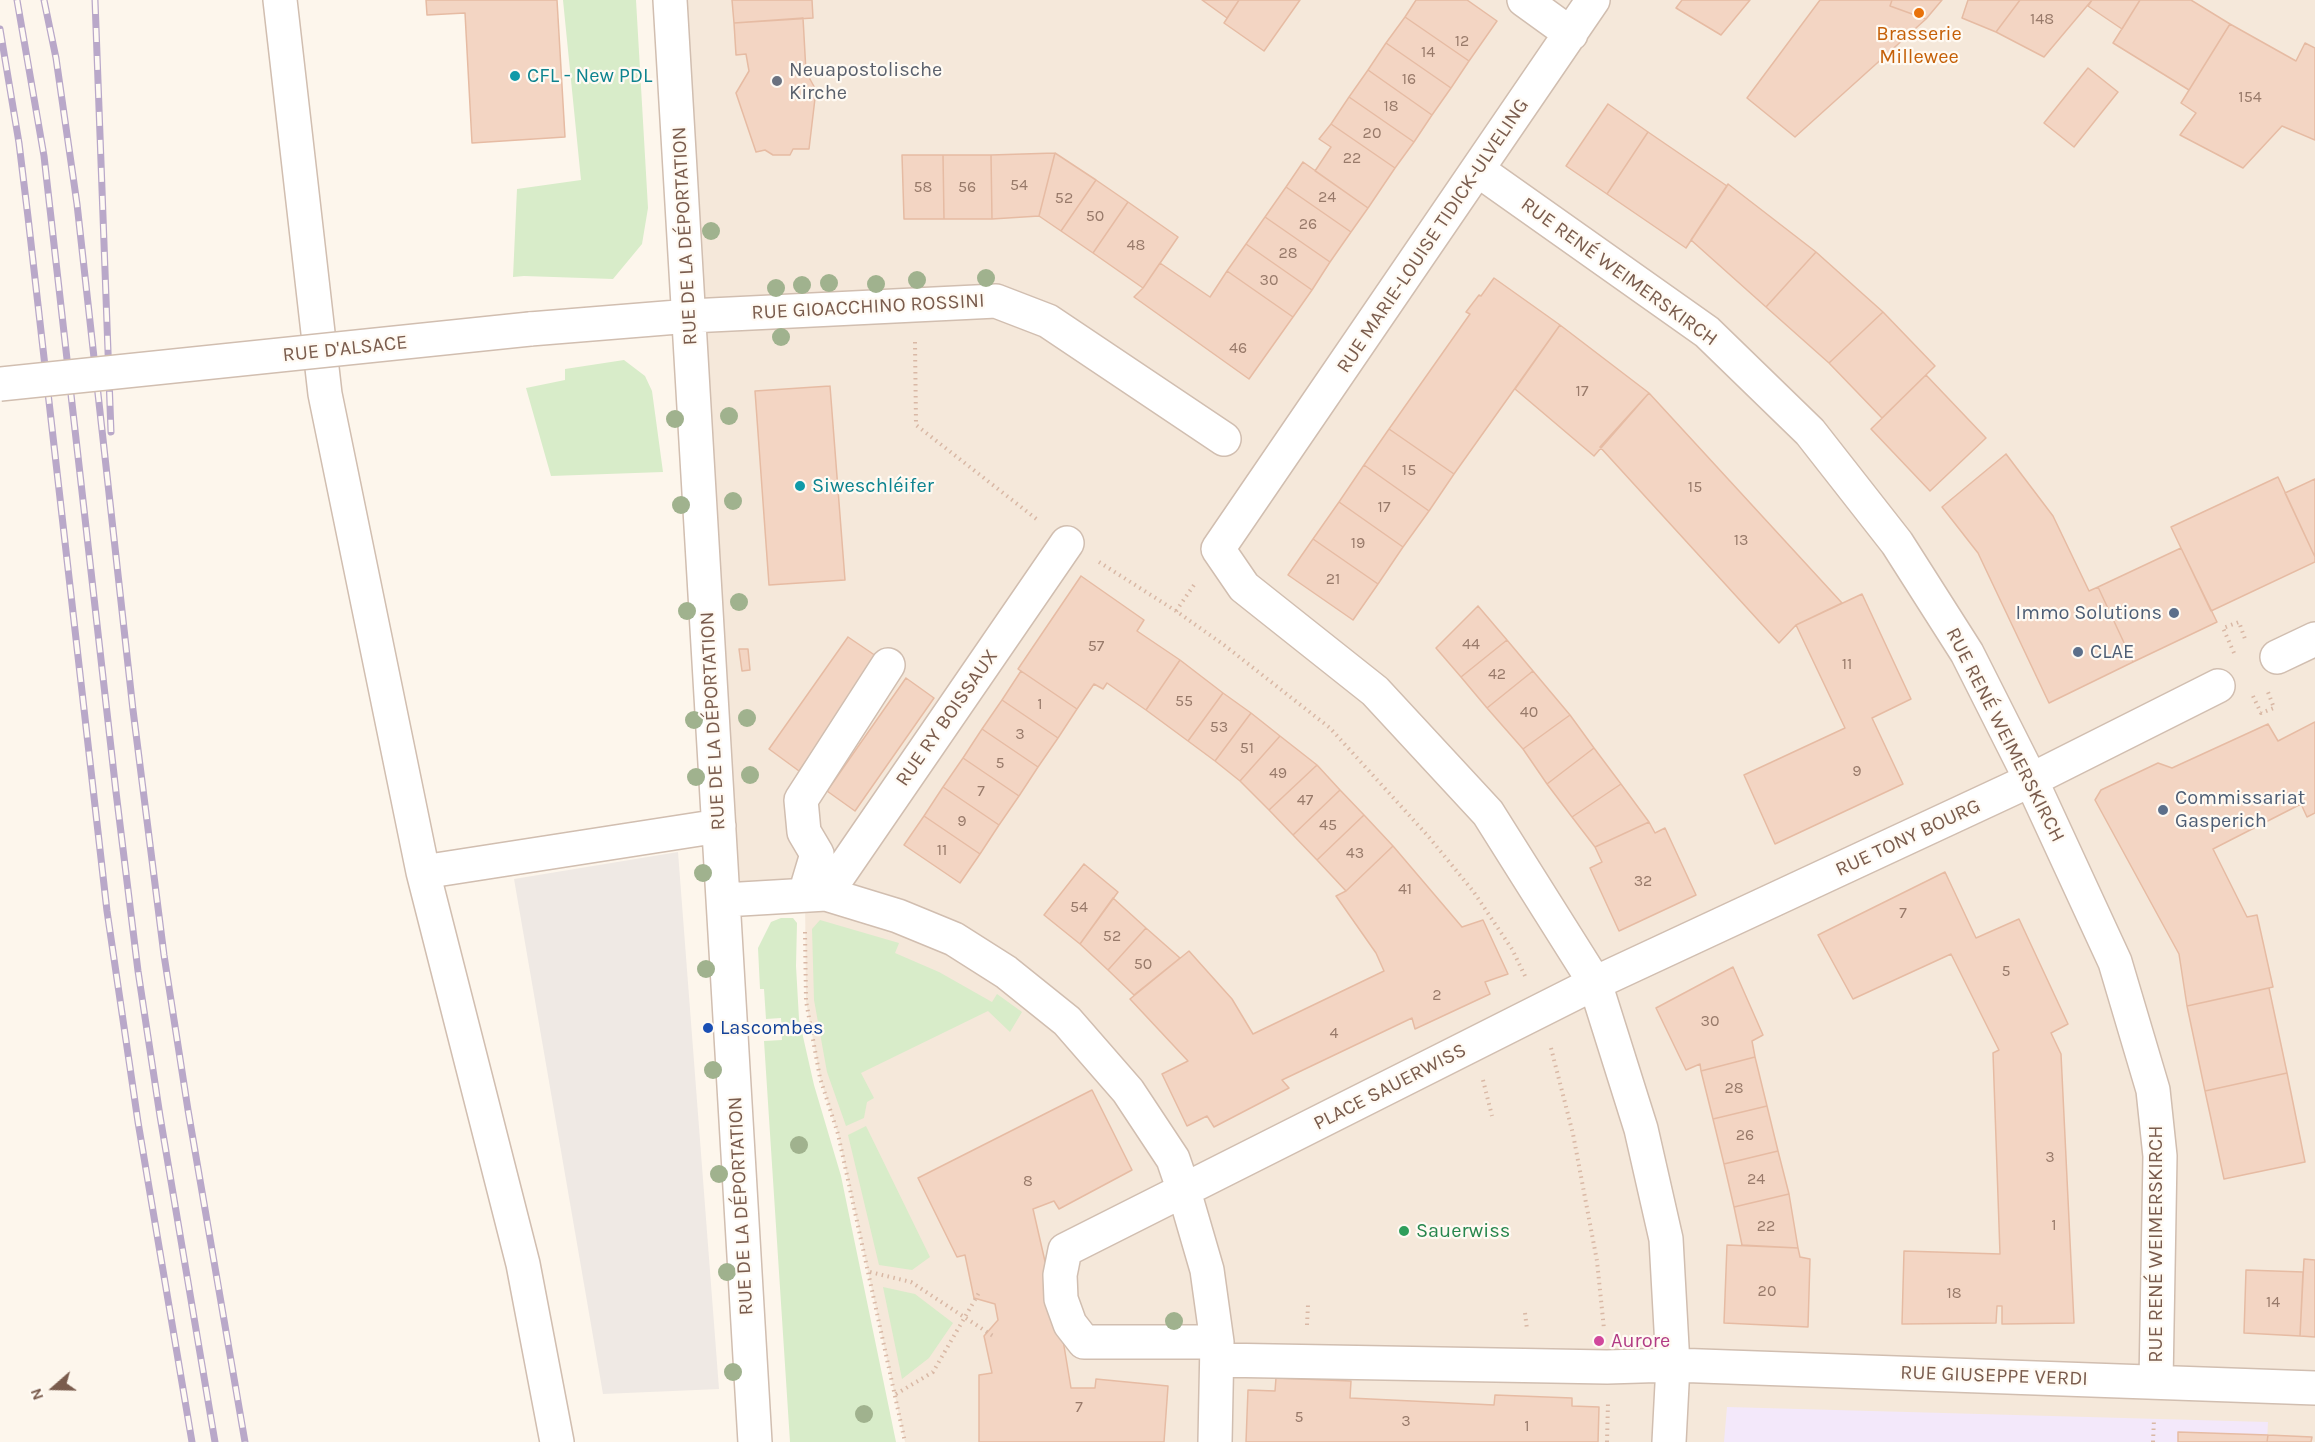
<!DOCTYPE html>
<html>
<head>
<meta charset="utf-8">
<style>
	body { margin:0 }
	#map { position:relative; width:2315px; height:1442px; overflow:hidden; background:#fdf6ec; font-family:Karla,sans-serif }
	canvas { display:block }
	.north { position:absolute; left:24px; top:1358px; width:60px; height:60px; -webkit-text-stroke:4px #fffaf3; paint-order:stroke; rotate:250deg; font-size:16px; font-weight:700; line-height:24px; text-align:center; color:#7a5c4d }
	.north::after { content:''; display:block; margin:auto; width:21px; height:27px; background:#7a5c4d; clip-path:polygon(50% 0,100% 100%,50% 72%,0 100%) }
</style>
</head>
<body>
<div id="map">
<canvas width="2315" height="1442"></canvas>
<div class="north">N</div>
</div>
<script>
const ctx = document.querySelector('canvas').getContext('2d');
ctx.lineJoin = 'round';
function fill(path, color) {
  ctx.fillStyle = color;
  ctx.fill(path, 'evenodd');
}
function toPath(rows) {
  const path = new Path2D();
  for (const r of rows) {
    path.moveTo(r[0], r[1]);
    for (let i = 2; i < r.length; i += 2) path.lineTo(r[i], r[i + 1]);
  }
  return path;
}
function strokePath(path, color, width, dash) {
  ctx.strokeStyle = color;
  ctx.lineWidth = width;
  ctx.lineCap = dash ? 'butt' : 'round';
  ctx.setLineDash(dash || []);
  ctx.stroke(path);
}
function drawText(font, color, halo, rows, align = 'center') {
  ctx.font = font + ' Karla,sans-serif';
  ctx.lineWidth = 4.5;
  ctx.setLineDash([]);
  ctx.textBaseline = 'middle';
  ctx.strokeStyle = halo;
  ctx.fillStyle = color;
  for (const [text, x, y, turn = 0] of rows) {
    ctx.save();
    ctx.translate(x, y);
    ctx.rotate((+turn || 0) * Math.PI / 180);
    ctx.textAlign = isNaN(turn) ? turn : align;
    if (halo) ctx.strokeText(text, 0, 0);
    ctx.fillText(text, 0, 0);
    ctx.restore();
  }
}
const residential = toPath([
	[670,0,2315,0,2315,1442,905,1442,838,1134,820,1078,806,1001,805,894,724,900]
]);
const industrial = toPath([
	[678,852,719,1389,603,1394,514,879]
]);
const education = toPath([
	[1727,1407,2268,1422,2267,1442,1724,1442]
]);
const green = toPath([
	[563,0,636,0,648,208,642,244,613,279,524,276,513,277,517,189,581,180],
	[624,360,645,376,652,391,663,472,551,476,526,388,565,380,565,369],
	[781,918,793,918,797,923,796,966,799,1019,814,1085,841,1176,896,1442,790,1442,764,1041,782,1040,781,1018,766,1019,764,989,760,989,758,948,771,922],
	[820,920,899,943,895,953,939,972,992,1002,997,994,1022,1012,1010,1032,988,1011,861,1073,874,1098,867,1102,864,1118,846,1126,827,1072,814,1000,812,929],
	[866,1126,930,1257,912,1270,879,1265,848,1135],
	[883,1287,915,1294,953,1323,929,1358,902,1379]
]);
const building = toPath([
	[426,0,557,0,565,137,472,143,465,13,427,15,426,0],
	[732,0,812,0,813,18,734,23,732,0],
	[1202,0,1239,0,1227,18,1202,0],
	[1239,0,1300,0,1264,51,1224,23,1239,0],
	[1416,0,1467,0,1497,21,1469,61,1405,17,1416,0],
	[1682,0,1750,0,1721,35,1676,8,1682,0],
	[1820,0,1892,0,1890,6,1926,19,1795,137,1747,98,1820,0],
	[1892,0,1942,0,1926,19,1890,6,1892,0],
	[1968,0,2020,0,1996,32,1962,18,1968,0],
	[2020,0,2092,0,2044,57,1996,32,2020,0],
	[2092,0,2140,0,2122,29,2088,6,2092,0],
	[2140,0,2191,0,2230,24,2189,90,2113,43,2140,0],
	[1405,17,1469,61,1451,88,1386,43,1405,17],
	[803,18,806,72,816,90,809,149,793,149,790,155,773,155,765,150,756,152,736,93,749,71,746,54,736,55,734,23,803,18],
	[2230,24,2296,61,2305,43,2315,48,2315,140,2282,126,2243,168,2180,135,2196,113,2181,103,2230,24],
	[1386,43,1451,88,1432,115,1368,70,1386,43],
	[2088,68,2118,92,2074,147,2044,123,2088,68],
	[1368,70,1432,115,1414,142,1349,97,1368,70],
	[1349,97,1414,142,1395,168,1331,124,1349,97],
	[1608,104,1648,132,1607,194,1566,166,1608,104],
	[1331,124,1395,168,1368,208,1315,171,1331,147,1319,139,1331,124],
	[1648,132,1727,186,1686,248,1607,194,1648,132],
	[1055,153,1096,180,1061,231,1039,216,1055,153],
	[1055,153,1039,216,992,219,991,155,1055,153],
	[902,155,943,155,944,219,904,219,902,155],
	[943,155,991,155,992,219,944,219,943,155],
	[1303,162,1368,208,1351,232,1286,187,1303,162],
	[1096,180,1128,202,1093,253,1061,231,1096,180],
	[1728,184,1816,252,1766,307,1691,240,1728,184],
	[1286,187,1351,232,1330,262,1265,217,1286,187],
	[1128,202,1178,237,1143,288,1093,253,1128,202],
	[1265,217,1330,262,1312,290,1246,244,1265,217],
	[1246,244,1312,290,1293,317,1227,271,1246,244],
	[1816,252,1883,312,1829,363,1766,307,1816,252],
	[1160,263,1210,297,1227,271,1293,317,1249,379,1134,297,1143,288,1160,263],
	[1494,278,1560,325,1454,474,1389,429,1470,314,1466,312,1479,295,1481,296,1494,278],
	[1883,312,1935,366,1882,418,1829,363,1883,312],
	[1560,325,1649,393,1594,456,1515,389,1560,325],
	[1926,375,1986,438,1930,491,1871,429,1926,375],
	[830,386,845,580,769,585,755,391,830,386],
	[1649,393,1842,603,1796,625,1779,643,1600,447,1649,393],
	[1389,429,1454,474,1429,511,1364,465,1389,429],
	[2006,454,2053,516,2089,591,2098,587,2133,662,2049,703,1978,553,1942,507,2006,454],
	[1364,465,1429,511,1403,547,1339,502,1364,465],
	[2278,477,2315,557,2315,562,2211,611,2171,527,2278,477],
	[2315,479,2315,557,2285,493,2315,479],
	[1339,502,1403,547,1378,584,1313,539,1339,502],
	[1313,539,1378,584,1353,620,1288,575,1313,539],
	[2181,548,2217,622,2133,662,2098,587,2181,548],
	[1081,576,1144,620,1137,631,1180,660,1146,710,1107,683,1103,689,1094,684,1077,709,1018,669,1081,576],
	[1862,594,1911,699,1872,718,1903,784,1775,844,1744,775,1845,728,1796,625,1862,594],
	[1478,606,1507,640,1461,677,1436,648,1478,606],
	[848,637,879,658,799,771,769,749,848,637],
	[1507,640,1533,671,1487,708,1461,677,1507,640],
	[739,649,748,649,750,670,742,671,739,649],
	[1180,660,1223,693,1188,741,1146,710,1180,660],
	[1021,671,1077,709,1058,738,1002,700,1021,671],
	[1533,671,1570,715,1523,749,1487,708,1533,671],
	[906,678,934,698,855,811,827,791,906,678],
	[1223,693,1251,713,1215,761,1188,741,1223,693],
	[1002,700,1058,738,1038,767,982,729,1002,700],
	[1251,713,1280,736,1240,781,1215,761,1251,713],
	[1570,715,1594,748,1547,784,1523,749,1570,715],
	[2315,722,2315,813,2307,817,2301,804,2213,849,2247,917,2257,915,2273,987,2187,1006,2179,954,2095,800,2101,790,2158,763,2172,768,2268,724,2278,741,2315,722],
	[982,729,1038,767,1019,796,963,758,982,729],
	[1280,736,1317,765,1269,810,1240,781,1280,736],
	[1594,748,1621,784,1572,817,1547,784,1594,748],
	[963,758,1019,796,999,825,943,787,963,758],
	[1317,765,1340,790,1293,835,1269,810,1317,765],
	[1621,784,1649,822,1595,847,1572,817,1621,784],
	[943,787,999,825,980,854,924,816,943,787],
	[1340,790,1364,815,1317,860,1293,835,1340,790],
	[1364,815,1393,846,1346,891,1317,860,1364,815],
	[924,816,980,854,960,883,904,845,924,816],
	[1649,822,1655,833,1665,828,1696,895,1619,931,1590,868,1602,862,1595,847,1649,822],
	[1393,846,1462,927,1483,920,1508,974,1485,982,1490,994,1415,1029,1412,1018,1282,1080,1289,1088,1214,1127,1207,1116,1187,1126,1162,1074,1188,1061,1130,999,1189,951,1232,999,1253,1034,1384,971,1376,953,1336,896,1346,891,1393,846],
	[1084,864,1118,892,1080,944,1044,915,1084,864],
	[1945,872,1976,938,2019,919,2068,1024,2051,1033,2061,1054,2074,1323,2002,1324,2002,1306,1997,1306,1996,1323,1902,1324,1904,1251,2000,1254,1993,1053,1999,1050,1951,954,1853,999,1818,935,1945,872],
	[1113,898,1146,928,1108,970,1080,944,1113,898],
	[1146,928,1180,958,1134,995,1108,970,1146,928],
	[1733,967,1763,1035,1752,1041,1755,1057,1701,1071,1700,1064,1686,1070,1656,1008,1733,967],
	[2269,988,2287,1073,2205,1091,2187,1006,2269,988],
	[1755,1057,1767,1106,1713,1119,1701,1071,1755,1057],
	[2287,1073,2305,1162,2224,1179,2205,1091,2287,1073],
	[1092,1090,1132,1170,1059,1209,1054,1201,1033,1209,1063,1340,1071,1388,1095,1388,1096,1379,1168,1386,1164,1442,979,1442,979,1375,992,1373,984,1336,998,1320,995,1304,974,1298,965,1255,957,1257,918,1178,1092,1090],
	[1767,1106,1778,1151,1724,1164,1713,1119,1767,1106],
	[1778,1151,1789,1194,1734,1207,1724,1164,1778,1151],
	[1789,1194,1798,1248,1742,1245,1734,1207,1789,1194],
	[1727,1245,1798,1248,1800,1257,1810,1259,1808,1327,1724,1323,1727,1245],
	[2304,1259,2315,1260,2315,1337,2300,1336,2304,1259],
	[2246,1270,2303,1272,2300,1336,2244,1333,2246,1270],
	[1276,1378,1351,1381,1350,1398,1494,1405,1495,1395,1572,1398,1572,1406,1599,1407,1598,1442,1246,1442,1248,1390,1275,1391,1276,1378],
	[2178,1432,2268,1435,2267,1442,2178,1442,2178,1432],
	[2268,1435,2312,1437,2311,1442,2267,1442,2268,1435]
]);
const path = toPath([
	[915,342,916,425,1039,521],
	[1099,562,1176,611,1224,645,1330,728,1428,836,1473,891,1512,949,1525,976],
	[1176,611,1196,582],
	[2234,653,2223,628,2239,622,2245,639],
	[2253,696,2261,713,2274,708,2268,692],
	[805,932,806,1001,820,1078,838,1134,905,1442],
	[1551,1048,1573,1134,1597,1261,1604,1329],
	[1483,1080,1492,1116],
	[870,1272,911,1282,993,1336],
	[1525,1313,1527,1329],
	[1307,1325,1308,1305],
	[896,1394,933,1372,980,1291],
	[1607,1442,1608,1402],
	[2153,1442,2154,1419]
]);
const minor = toPath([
	[280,0,325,394,423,872,523,1264,557,1442],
	[670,0,755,1442],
	[1524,0,1571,34],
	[1593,0,1218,549,1244,587,1375,691,1488,813,1595,983,1641,1129,1666,1239,1673,1365,1669,1442],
	[1478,170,1707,332,1810,432,1897,543,1967,653,2031,780,2115,962,2153,1090,2160,1156,2156,1382],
	[530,329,690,316,996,301,1048,321,1224,439],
	[2277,657,2315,639],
	[423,872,719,826],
	[805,894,817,854,804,832,801,800,888,665],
	[826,894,1067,543],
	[724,900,826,894,898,916,954,939,1006,972,1067,1021,1128,1091,1173,1159,1184,1191,1207,1270,1217,1342,1215,1442],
	[1217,1342,1084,1342,1070,1324,1061,1299,1060,1275,1065,1250,1595,983,2031,780,2218,686],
	[1218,1360,1607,1367,1673,1365,2315,1388]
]);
const rail = toPath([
	[17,0,44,156,116,792,138,971,160,1116,215,1442],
	[44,0,56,58,77,204,133,710,164,955,188,1110,245,1442],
	[95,0,111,432],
	[0,29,19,143,28,217,107,911,138,1122,192,1442]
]);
const minorBridge = toPath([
	[0,384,530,329]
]);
const trees = [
	[711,231],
	[986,278],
	[917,280],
	[829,283],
	[876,284],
	[802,285],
	[776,288],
	[781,337],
	[729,416],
	[675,419],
	[733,501],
	[681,505],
	[739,602],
	[687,611],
	[747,718],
	[694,720],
	[750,775],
	[696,777],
	[703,873],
	[706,969],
	[713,1070],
	[799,1145],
	[719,1174],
	[727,1272],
	[1174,1321],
	[733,1372],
	[864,1414]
];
const markers = [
	[1919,13,6,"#e8710a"],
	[515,76,6,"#0f9aa8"],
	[777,81,6,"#6b7280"],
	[800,486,6,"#0f9aa8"],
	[2174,613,6,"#5c6f8a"],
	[2078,652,6,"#5c6f8a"],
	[2163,810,6,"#5c6f8a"],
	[708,1028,6,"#1a4fb4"],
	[1404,1231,6,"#2e9e5b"],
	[1599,1341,6,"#d1479c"]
];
const numberNames = [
	["148",2042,19],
	["12",1462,41],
	["14",1428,52],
	["16",1409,79],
	["154",2250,97],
	["18",1391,106],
	["20",1372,133],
	["22",1352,158],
	["54",1019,185],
	["58",923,187],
	["56",967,187],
	["24",1327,197],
	["52",1064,198],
	["50",1095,216],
	["26",1308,224],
	["48",1136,245],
	["28",1288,253],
	["30",1269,280],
	["46",1238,348],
	["17",1582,391],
	["15",1409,470],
	["15",1695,487],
	["17",1384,507],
	["13",1741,540],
	["19",1358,543],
	["21",1333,579],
	["44",1471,644],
	["57",1096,646],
	["11",1847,664],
	["42",1497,674],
	["55",1184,701],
	["1",1040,704],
	["40",1529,712],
	["53",1219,727],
	["3",1020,734],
	["51",1247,748],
	["5",1000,763],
	["9",1857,771],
	["49",1278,773],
	["7",981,791],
	["47",1305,800],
	["9",962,821],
	["45",1328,825],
	["11",942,850],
	["43",1355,853],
	["32",1643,881],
	["41",1405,889],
	["54",1079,907],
	["7",1903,913],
	["52",1112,936],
	["50",1143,964],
	["5",2006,971],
	["2",1437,995],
	["30",1710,1021],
	["4",1334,1033],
	["28",1734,1088],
	["26",1745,1135],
	["3",2050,1157],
	["24",1756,1179],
	["8",1028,1181],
	["1",2054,1225],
	["22",1766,1226],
	["20",1767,1291],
	["18",1954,1293],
	["14",2273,1302],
	["7",1079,1407],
	["5",1299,1417],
	["3",1406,1421],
	["1",1527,1426]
];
const foodNames = [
	["Brasserie",1919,34],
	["Millewee",1919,57]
];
const worshipNames = [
	["Neuapostolische",789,70],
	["Kirche",789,93]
];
const cultureNames = [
	["CFL - New PDL",527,76],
	["Siweschléifer",812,486]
];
const streetNames = [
	["RUE DE LA DÉPORTATION",685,236,-93],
	["RUE MARIE-LOUISE TIDICK-ULVELING",1433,236,-56],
	["RUE RENÉ WEIMERSKIRCH",1619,272,36],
	["RUE GIOACCHINO ROSSINI",868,307,-3],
	["RUE D'ALSACE",345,349,-6],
	["RUE RY BOISSAUX",947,718,-55],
	["RUE DE LA DÉPORTATION",713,721,-93],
	["RUE RENÉ WEIMERSKIRCH",2005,735,63],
	["RUE TONY BOURG",1908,838,-25],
	["PLACE SAUERWISS",1390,1087,-27],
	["RUE DE LA DÉPORTATION",741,1206,-93],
	["RUE RENÉ WEIMERSKIRCH",2156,1244,-90],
	["RUE GIUSEPPE VERDI",1994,1376,2]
];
const serviceNames = [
	["Immo Solutions",2162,613,"right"],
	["CLAE",2090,652],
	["Commissariat",2175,798],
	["Gasperich",2175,821]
];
const transitNames = [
	["Lascombes",720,1028]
];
const leisureNames = [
	["Sauerwiss",1416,1231]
];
const hotelNames = [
	["Aurore",1611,1341]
];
fill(residential, '#f5e8da');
fill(industrial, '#efe9e4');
fill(education, '#f3e8fa');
fill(green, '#d8ecc9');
fill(building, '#f3d5c3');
strokePath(building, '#e6bba3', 1.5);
strokePath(minor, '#d1beb0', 36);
strokePath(path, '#d9b8a5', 4, [1.5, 4.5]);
strokePath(minor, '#fff', 33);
strokePath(rail, '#b9a8c9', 7);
strokePath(rail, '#fffaf3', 4.5, [14]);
strokePath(minorBridge, '#d1beb0', 36, []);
strokePath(minorBridge, '#fff', 33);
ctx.fillStyle = '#a0b28e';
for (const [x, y] of trees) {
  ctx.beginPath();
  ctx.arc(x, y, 9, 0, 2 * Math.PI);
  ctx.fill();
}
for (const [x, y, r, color] of markers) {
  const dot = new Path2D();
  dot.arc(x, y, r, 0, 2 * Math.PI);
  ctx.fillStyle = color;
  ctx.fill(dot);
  strokePath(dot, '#fffaf3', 2);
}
drawText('16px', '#987a6a', null, numberNames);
drawText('20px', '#c56008', '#fffaf3', foodNames);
drawText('20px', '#5b616d', '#fffaf3', worshipNames, 'left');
drawText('20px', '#0d838f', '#fffaf3', cultureNames, 'left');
drawText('20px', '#7a5c4d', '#fffaf3', streetNames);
drawText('20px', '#4e5e75', '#fffaf3', serviceNames, 'left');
drawText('20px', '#164399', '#fffaf3', transitNames, 'left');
drawText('20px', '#27864d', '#fffaf3', leisureNames, 'left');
drawText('20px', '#b23c85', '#fffaf3', hotelNames, 'left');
</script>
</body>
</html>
